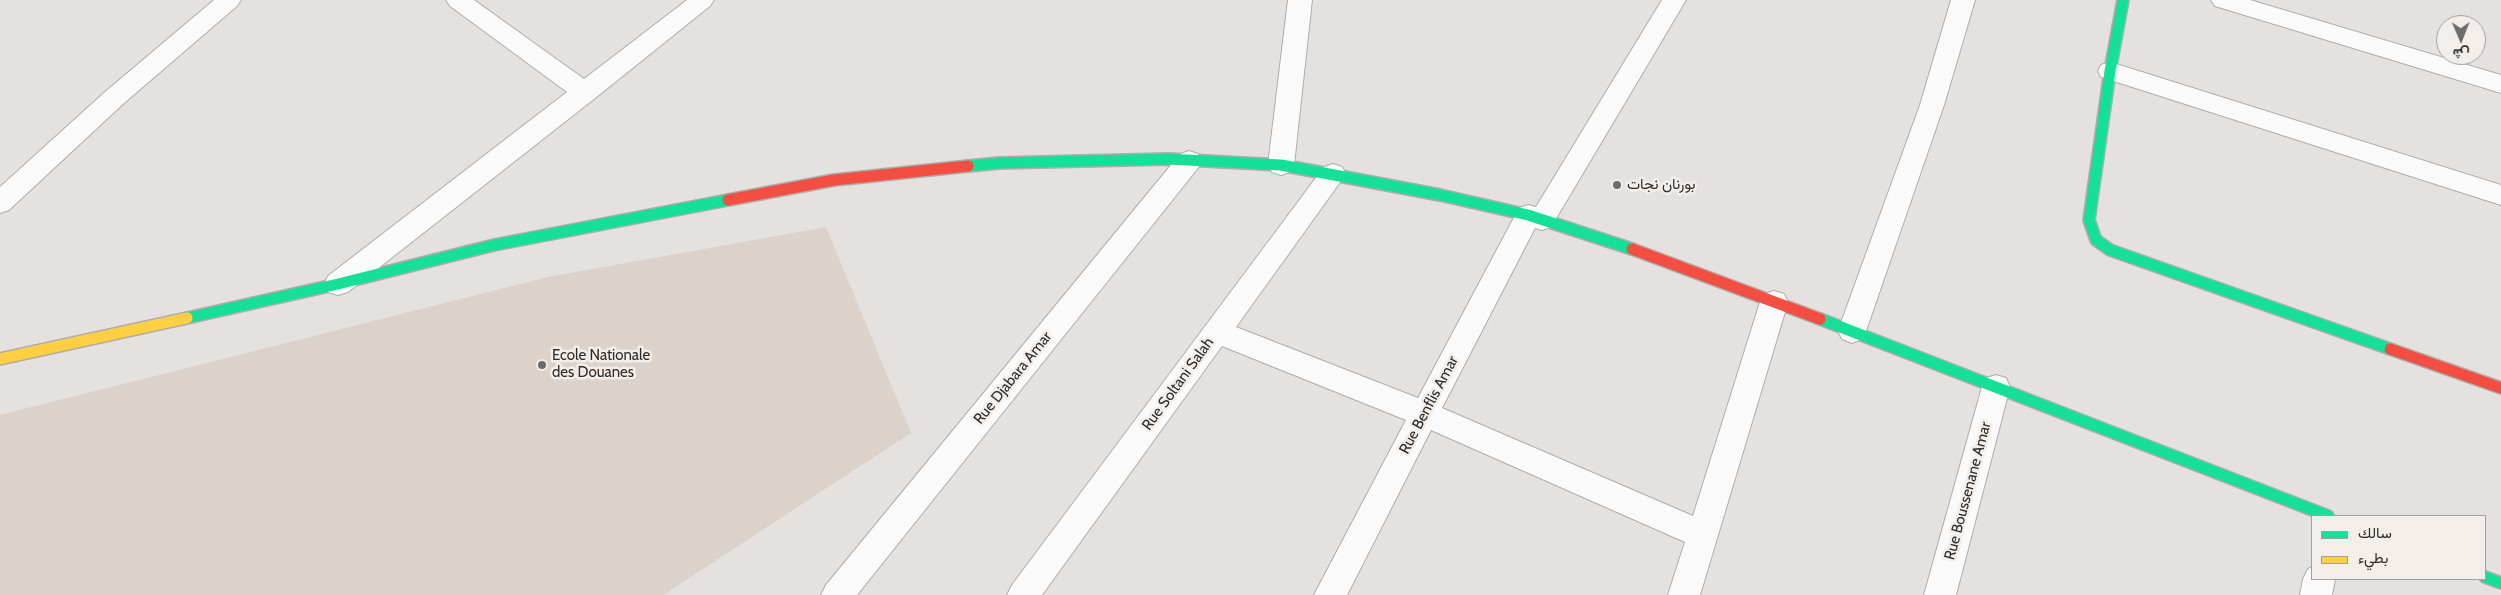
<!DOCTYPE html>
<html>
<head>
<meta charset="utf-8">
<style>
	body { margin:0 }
	#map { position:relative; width:2501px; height:595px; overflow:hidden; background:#e4e1de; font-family:Cabin,Vazirmatn,sans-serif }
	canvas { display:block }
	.legend { position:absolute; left:2311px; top:515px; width:175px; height:65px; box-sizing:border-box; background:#f4eeea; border:1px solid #a5a09d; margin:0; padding:6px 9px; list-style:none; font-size:15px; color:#2e2c2a }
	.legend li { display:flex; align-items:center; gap:10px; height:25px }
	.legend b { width:25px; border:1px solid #a5a09d }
	.north { position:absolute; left:2436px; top:15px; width:50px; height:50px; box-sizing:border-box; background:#f4eeea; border:1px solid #a5a09d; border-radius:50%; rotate:179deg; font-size:14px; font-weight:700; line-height:20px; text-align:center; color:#2e2c2a }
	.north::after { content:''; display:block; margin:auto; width:18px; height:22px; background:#6e6b69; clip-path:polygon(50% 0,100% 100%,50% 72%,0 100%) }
</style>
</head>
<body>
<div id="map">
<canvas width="2501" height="595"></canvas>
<ul class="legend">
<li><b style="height:6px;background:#16e098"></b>سالك</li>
<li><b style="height:6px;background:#ffcf43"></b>بطيء</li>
</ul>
<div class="north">ش</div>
</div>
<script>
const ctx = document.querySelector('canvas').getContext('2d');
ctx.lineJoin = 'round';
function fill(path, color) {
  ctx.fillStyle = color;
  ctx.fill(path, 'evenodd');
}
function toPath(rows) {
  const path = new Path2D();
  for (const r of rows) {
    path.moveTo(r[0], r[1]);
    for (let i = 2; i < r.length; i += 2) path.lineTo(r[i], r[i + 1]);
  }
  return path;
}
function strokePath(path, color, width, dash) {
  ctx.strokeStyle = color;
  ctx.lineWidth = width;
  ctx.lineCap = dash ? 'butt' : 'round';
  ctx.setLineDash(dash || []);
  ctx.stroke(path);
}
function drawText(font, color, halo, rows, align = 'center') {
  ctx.font = font + ' Cabin,Vazirmatn,sans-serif';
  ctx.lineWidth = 5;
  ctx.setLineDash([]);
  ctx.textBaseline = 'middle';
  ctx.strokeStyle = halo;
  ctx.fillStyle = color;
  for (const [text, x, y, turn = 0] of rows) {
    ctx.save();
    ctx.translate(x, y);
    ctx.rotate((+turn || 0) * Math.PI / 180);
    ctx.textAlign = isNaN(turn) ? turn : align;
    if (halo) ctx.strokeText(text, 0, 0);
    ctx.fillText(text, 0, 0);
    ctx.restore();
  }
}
const built = toPath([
	[826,227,911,433,663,595,0,595,0,415,548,277]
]);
const street = toPath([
	[214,0,241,0,237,6,123,104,9,210,0,213,0,187,105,92,214,0],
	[446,0,474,0,584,79,687,0,714,0,710,6,594,99,348,292,338,295,328,292,324,284,328,276,567,92,450,6,446,0],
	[1288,0,1312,0,1294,165,1290,172,1281,175,1272,172,1268,165,1288,0],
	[1662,0,1686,0,1551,227,1542,230,1535,228,1442,408,1693,516,1760,302,1764,294,1774,291,1784,294,1788,302,1700,595,1668,595,1685,542,1431,430,1347,595,1314,595,1406,420,1222,346,1042,595,1007,595,1012,585,1324,167,1333,164,1342,167,1346,174,1236,327,1418,398,1519,208,1528,205,1536,207,1662,0],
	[1951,0,1975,0,1944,105,1866,331,1862,339,1852,343,1842,339,1838,331,1920,105,1951,0],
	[2211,0,2250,0,2501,75,2501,93,2215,6,2211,0],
	[2110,62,2501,185,2501,205,2101,77,2098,71,2101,65,2110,62],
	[1189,151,1198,154,1202,161,1198,168,857,595,821,595,826,585,1180,154,1189,151],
	[1996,375,2006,378,2010,387,1956,595,1924,595,1982,387,1986,378,1996,375],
	[2312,567,2312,579,2335,579,2332,595,2300,595,2303,579,2308,569,2312,567]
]);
const fast = toPath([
	[2123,0,2110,71,2089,220,2096,240,2110,250,2390,349],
	[968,166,999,163,1168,159,1281,165,1440,195,1528,215,1632,249],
	[187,318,338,284,494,245,728,200],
	[1820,319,2328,516],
	[2485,577,2501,583]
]);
const slow = toPath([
	[0,359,187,318]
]);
const jam = toPath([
	[728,200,834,180,968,166],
	[1632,249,1820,319],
	[2390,349,2501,388]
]);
const markers = [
	[1617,185,5,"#6e6b69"],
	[542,365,5,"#6e6b69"]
];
const poiNames = [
	["بورنان نجات",1627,185],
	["Ecole Nationale",552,356],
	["des Douanes",552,373]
];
const streetNames = [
	["Rue Djabara Amar",1013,378,-51],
	["Rue Soltani Salah",1178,384,-54],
	["Rue Benflis Amar",1429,405,-62],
	["Rue Boussenane Amar",1968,491,-75]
];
fill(built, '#dad2cb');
strokePath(street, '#afadab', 2);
strokePath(fast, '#afadab', 14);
strokePath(slow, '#afadab', 14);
strokePath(jam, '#afadab', 14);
fill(street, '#fbfafa');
strokePath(fast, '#16e098', 11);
strokePath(slow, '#ffcf43', 11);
strokePath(jam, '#f24e42', 11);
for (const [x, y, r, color] of markers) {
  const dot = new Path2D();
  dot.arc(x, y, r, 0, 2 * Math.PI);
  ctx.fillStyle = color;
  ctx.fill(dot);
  strokePath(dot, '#f4eeea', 2);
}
drawText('15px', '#2e2c2a', '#f4eeea', poiNames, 'left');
drawText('15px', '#2e2c2a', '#f4eeea', streetNames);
</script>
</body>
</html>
